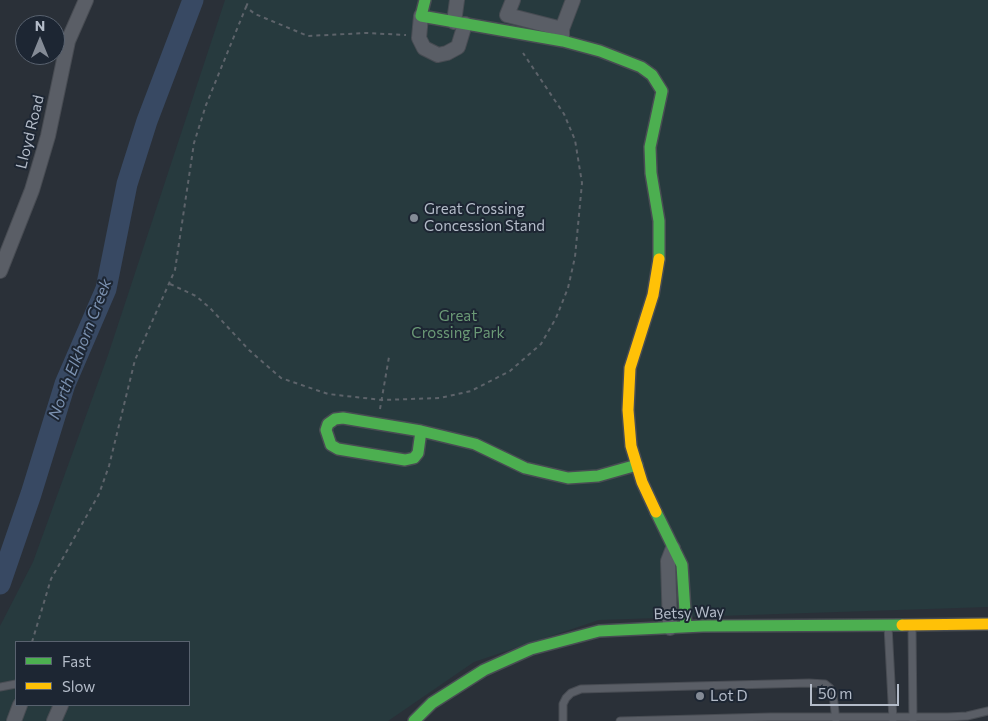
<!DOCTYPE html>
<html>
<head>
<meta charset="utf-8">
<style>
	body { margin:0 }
	#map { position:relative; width:988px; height:721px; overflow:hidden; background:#2a3038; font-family:Commissioner,sans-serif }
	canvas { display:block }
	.legend { position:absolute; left:15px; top:641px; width:175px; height:65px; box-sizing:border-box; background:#1d2633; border:1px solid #59626f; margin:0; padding:6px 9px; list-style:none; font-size:15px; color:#b4bcc9 }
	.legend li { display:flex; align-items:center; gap:10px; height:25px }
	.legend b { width:25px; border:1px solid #59626f }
	.north { position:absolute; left:15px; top:15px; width:50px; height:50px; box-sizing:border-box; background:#1d2633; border:1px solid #59626f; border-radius:50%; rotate:0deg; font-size:14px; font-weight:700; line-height:20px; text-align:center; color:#b4bcc9 }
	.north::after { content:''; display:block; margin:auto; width:18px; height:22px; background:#848b96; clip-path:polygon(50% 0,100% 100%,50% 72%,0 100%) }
	.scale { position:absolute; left:810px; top:684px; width:89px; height:22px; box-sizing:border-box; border:2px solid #b4bcc9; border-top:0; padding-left:6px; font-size:15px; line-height:18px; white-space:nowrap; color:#b4bcc9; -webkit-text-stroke:4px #1d2633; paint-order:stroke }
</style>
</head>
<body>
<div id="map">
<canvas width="988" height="721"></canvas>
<ul class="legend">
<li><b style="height:6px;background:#4caf50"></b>Fast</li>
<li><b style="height:6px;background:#ffc107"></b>Slow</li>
</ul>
<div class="north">N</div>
<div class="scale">50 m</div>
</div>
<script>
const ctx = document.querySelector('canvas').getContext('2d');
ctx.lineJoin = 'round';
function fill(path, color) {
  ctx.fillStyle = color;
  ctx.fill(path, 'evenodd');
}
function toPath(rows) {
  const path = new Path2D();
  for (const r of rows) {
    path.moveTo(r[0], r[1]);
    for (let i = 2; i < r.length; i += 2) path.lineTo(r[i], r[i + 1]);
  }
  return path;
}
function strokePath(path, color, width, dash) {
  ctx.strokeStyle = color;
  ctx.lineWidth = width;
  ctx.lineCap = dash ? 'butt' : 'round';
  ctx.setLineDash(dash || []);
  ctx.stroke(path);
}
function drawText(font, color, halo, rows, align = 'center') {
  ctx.font = font + ' Commissioner,sans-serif';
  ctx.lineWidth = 4;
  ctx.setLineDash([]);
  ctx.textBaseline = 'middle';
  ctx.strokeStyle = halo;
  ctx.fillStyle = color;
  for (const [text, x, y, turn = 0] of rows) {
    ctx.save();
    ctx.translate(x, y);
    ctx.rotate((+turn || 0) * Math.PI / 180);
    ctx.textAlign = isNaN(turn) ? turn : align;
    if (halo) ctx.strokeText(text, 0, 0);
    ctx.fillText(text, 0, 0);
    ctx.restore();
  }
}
const green = toPath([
	[225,0,988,0,988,607,599,620,474,662,388,721,0,721,0,626,33,562,108,355],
	[16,642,189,642,189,705,16,705]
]);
const river = toPath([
	[0,584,31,494,65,384,106,289,127,184,147,121,193,0]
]);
const path = toPath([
	[246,7,249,0],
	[170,284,196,296,210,308,249,350,281,378,328,394,382,400,440,398,471,391,510,371,541,344,556,318,568,288,575,257,582,183,575,140,564,114,523,53],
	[380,409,389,357],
	[32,642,51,579,99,494,109,466,135,360,175,270,194,143,206,105,246,7,255,14,308,36,366,33,406,35]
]);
const lane = toPath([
	[888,626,893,720],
	[912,626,913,721],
	[0,687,16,684],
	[563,721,563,704,566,698,571,693,581,689,809,683,825,684,830,688,833,694,836,721],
	[620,721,770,717,948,717,967,716,988,711]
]);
const street = toPath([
	[513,0,507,15,562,29],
	[421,16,419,38,424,48,438,55,447,53,458,47,465,24],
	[454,22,457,0],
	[562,38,562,29,573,0],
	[0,271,32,190,48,136,68,41,86,0],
	[670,628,668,561,673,548],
	[14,721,20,705],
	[54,721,61,705]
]);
const fast = toPath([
	[425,0,421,16,563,41,600,51,641,67,652,75,662,91,650,147,651,173,659,221,659,259],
	[421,431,418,453,414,458,405,460,338,449,331,445,326,430,328,424,335,419,343,418,421,431,475,444,525,468,568,478,598,476,637,465],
	[656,512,682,565,686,627],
	[414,721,432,703,484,670,531,649,599,631,703,626,902,625]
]);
const slow = toPath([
	[656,512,642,482,631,446,628,410,630,368,653,295,659,259],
	[902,625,988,624]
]);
const markers = [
	[414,218,5,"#848b96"],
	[700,696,5,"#848b96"]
];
const streetNames = [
	["Lloyd Road",30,132,-76],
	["Betsy Way",689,613,-2]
];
const poiNames = [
	["Great Crossing",424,209],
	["Concession Stand",424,226],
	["Lot D",710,696]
];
const parkNames = [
	["Great",458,316],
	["Crossing Park",458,333]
];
const waterNames = [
	["North Elkhorn Creek",80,349,-69]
];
fill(green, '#273a3e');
strokePath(river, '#384963', 21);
strokePath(lane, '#484c53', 9);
strokePath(street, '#484c53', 16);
strokePath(fast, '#484c53', 14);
strokePath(slow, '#484c53', 14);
strokePath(path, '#5d636a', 2, [4, 4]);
strokePath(lane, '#5a5e66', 7);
strokePath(street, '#5a5e66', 14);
strokePath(fast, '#4caf50', 11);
strokePath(slow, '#ffc107', 11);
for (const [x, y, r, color] of markers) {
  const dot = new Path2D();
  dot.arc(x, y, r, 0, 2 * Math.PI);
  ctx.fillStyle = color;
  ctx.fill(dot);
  strokePath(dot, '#1d2633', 2);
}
drawText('15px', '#b4bcc9', '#1d2633', streetNames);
drawText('15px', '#b4bcc9', '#1d2633', poiNames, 'left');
drawText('15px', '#6b9a76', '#1d2633', parkNames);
drawText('italic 16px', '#7c92b1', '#1d2633', waterNames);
</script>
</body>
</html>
